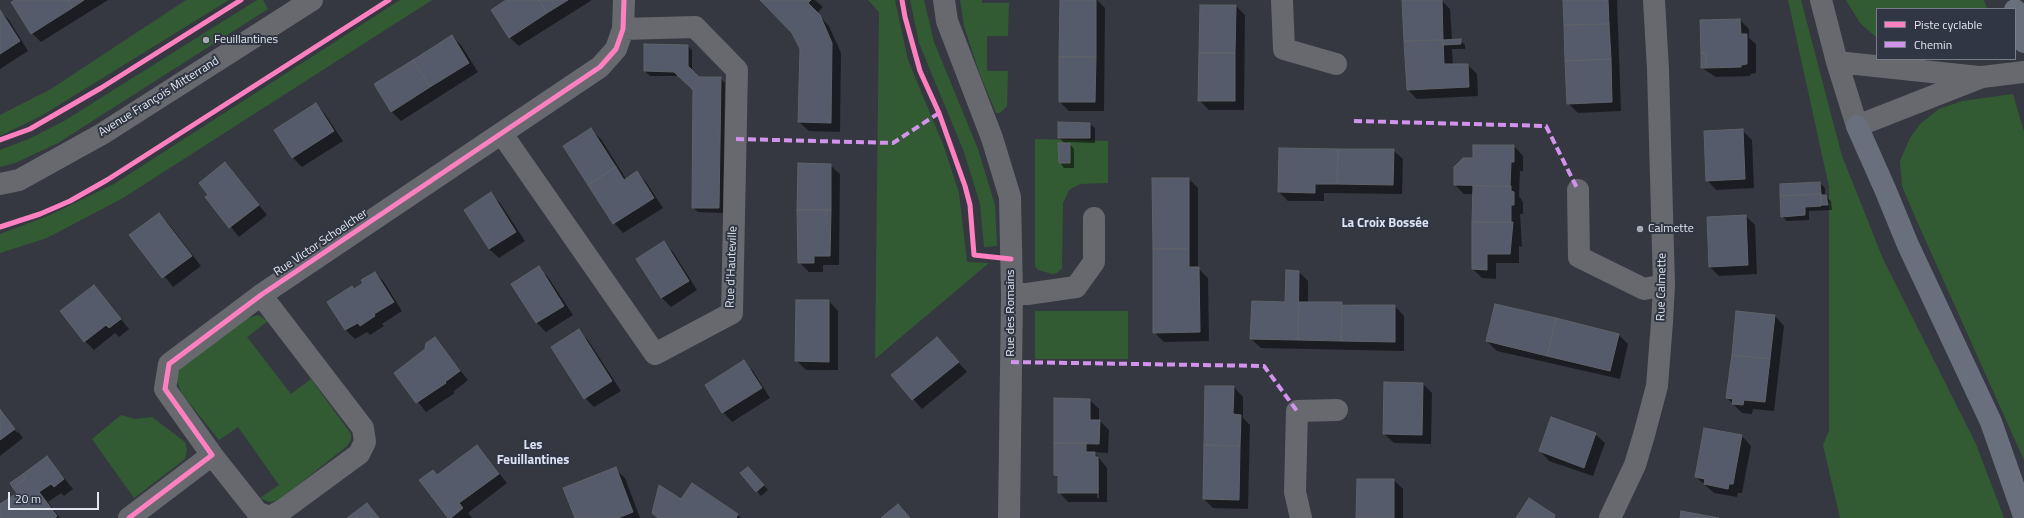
<!DOCTYPE html>
<html>
<head>
<meta charset="utf-8">
<style>
	body { margin:0 }
	#map { position:relative; width:2024px; height:518px; overflow:hidden; background:#353840; font-family:"Titillium Web",sans-serif }
	canvas { display:block }
	.legend { position:absolute; left:1876px; top:8px; width:140px; height:52px; box-sizing:border-box; background:#313644; border:1px solid #787d89; margin:0; padding:5px 7px; list-style:none; font-size:12px; color:#e3e7f0 }
	.legend li { display:flex; align-items:center; gap:8px; height:20px }
	.legend b { width:20px; border:1px solid #787d89 }
	.scale { position:absolute; left:8px; top:492px; width:91px; height:18px; box-sizing:border-box; border:2px solid #e3e7f0; border-top:0; padding-left:5px; font-size:12px; line-height:14px; white-space:nowrap; color:#e3e7f0; -webkit-text-stroke:3px #313644; paint-order:stroke }
</style>
</head>
<body>
<div id="map">
<canvas width="2024" height="518"></canvas>
<ul class="legend">
<li><b style="height:5px;background:#ff80c0"></b>Piste cyclable</li>
<li><b style="height:5px;background:#d193ec"></b>Chemin</li>
</ul>
<div class="scale">20 m</div>
</div>
<script>
const ctx = document.querySelector('canvas').getContext('2d');
ctx.lineJoin = 'round';
function fill(path, color) {
  ctx.fillStyle = color;
  ctx.fill(path, 'evenodd');
}
function toPath(rows) {
  const path = new Path2D();
  for (const r of rows) {
    path.moveTo(r[0], r[1]);
    for (let i = 2; i < r.length; i += 2) path.lineTo(r[i], r[i + 1]);
  }
  return path;
}
function strokePath(path, color, width, dash) {
  ctx.strokeStyle = color;
  ctx.lineWidth = width;
  ctx.lineCap = dash ? 'butt' : 'round';
  ctx.setLineDash(dash || []);
  ctx.stroke(path);
}
function drawText(font, color, halo, rows, align = 'center') {
  ctx.font = font + ' "Titillium Web",sans-serif';
  ctx.lineWidth = 4;
  ctx.setLineDash([]);
  ctx.textBaseline = 'middle';
  ctx.strokeStyle = halo;
  ctx.fillStyle = color;
  for (const [text, x, y, turn = 0] of rows) {
    ctx.save();
    ctx.translate(x, y);
    ctx.rotate((+turn || 0) * Math.PI / 180);
    ctx.textAlign = isNaN(turn) ? turn : align;
    if (halo) ctx.strokeText(text, 0, 0);
    ctx.fillText(text, 0, 0);
    ctx.restore();
  }
}
const green = toPath([
	[186,0,229,0,41,116,0,136,0,115,51,89],
	[257,0,263,0,268,9,58,143,15,163,0,167,0,150,31,138,64,121],
	[400,0,432,0,123,198,47,238,0,253,0,234,50,215,114,184],
	[868,0,895,0,908,60,944,147,959,193,967,262,989,263,875,359,879,12],
	[910,0,924,0,934,42,978,149,995,205,997,246,984,247,980,204,964,152,919,43],
	[960,0,982,0,982,3,1009,3,1008,36,987,36,987,71,1008,71,1007,106,1000,113,996,113,979,72,964,26],
	[1788,0,1801,0,1842,156,1883,259,1976,444,2004,518,1840,518,1823,445,1829,431,1829,187],
	[1846,0,1984,0,1987,9,1877,9,1877,38,1860,23],
	[2013,94,2024,132,2024,460,1916,219,1902,186,1900,161,1910,138,1920,124,1939,109,1962,101],
	[1035,139,1108,141,1108,183,1080,184,1069,190,1063,203,1062,268,1057,273,1052,274,1038,270,1035,266],
	[1035,311,1128,311,1128,359,1035,359],
	[258,315,268,321,247,337,291,394,311,379,351,434,351,440,347,446,279,500,269,502,260,498,279,485,238,427,219,440,182,394,176,379,181,367,242,320],
	[121,415,135,419,152,417,185,442,187,450,185,459,134,498,92,439]
]);
const shadow = toPath([
	[17,0,108,0,41,42,32,33],
	[508,0,592,0,519,46,509,37],
	[762,0,815,0,823,7,817,13,829,26,841,53,840,132,809,131,799,122,801,49,793,33],
	[1061,0,1097,0,1105,8,1104,111,1069,111,1060,102],
	[1423,0,1441,0,1450,9,1452,40,1460,40,1465,45,1465,49,1452,49,1453,65,1468,65,1477,74,1478,96,1417,99,1408,90],
	[1564,0,1617,0,1621,111,1578,113,1568,103],
	[1236,6,1245,15,1244,110,1209,110,1199,100],
	[0,11,9,20,28,51,0,69],
	[1740,20,1749,29,1749,38,1756,44,1756,73,1751,74,1750,76,1716,77,1702,68],
	[452,36,461,45,478,72,401,121,392,112,375,85],
	[688,46,692,50,692,72,699,78,720,78,725,83,723,213,698,212,693,208,694,90,680,76,650,76,645,71],
	[316,104,325,114,343,141,302,167,293,158,275,130],
	[1090,124,1095,128,1095,143,1068,142,1074,149,1074,168,1064,168,1060,163,1065,144,1059,137],
	[591,130,601,139,626,179,637,172,646,182,663,208,623,233,614,223],
	[1742,130,1752,140,1754,188,1716,190,1707,180],
	[1514,146,1523,156,1523,171,1520,171,1519,196,1523,202,1523,214,1520,214,1522,247,1519,246,1519,263,1496,263,1496,279,1482,278,1473,269,1474,194,1464,194,1455,185,1474,159],
	[1393,150,1403,159,1402,194,1324,193,1324,201,1288,201,1279,192],
	[225,164,267,215,239,237,207,197,210,195],
	[830,165,840,174,839,265,823,265,823,272,809,272,799,262],
	[1189,179,1198,188,1198,268,1208,278,1209,341,1164,342,1154,332],
	[1820,183,1825,188,1825,196,1831,201,1832,210,1809,211,1809,220,1787,221,1782,216],
	[491,194,500,203,525,241,499,258,489,249],
	[159,214,168,223,201,266,173,287,131,235],
	[1746,216,1755,225,1757,274,1719,276,1710,267],
	[664,243,673,252,697,290,671,307,662,298,637,259],
	[538,268,548,277,573,315,546,332,537,323,512,284],
	[1299,272,1308,281,1308,303,1395,306,1404,316,1404,351,1261,348,1251,339,1286,303],
	[375,273,384,282,402,311,382,324,384,326,370,335,367,332,355,339,346,330,328,302,352,287,355,290,365,283],
	[94,286,129,329,119,337,115,333,94,350,85,341],
	[829,301,838,311,838,370,806,370,796,360],
	[1775,316,1784,326,1774,411,1753,409,1752,414,1742,413,1727,398],
	[579,331,588,340,621,391,594,407,585,398],
	[1619,335,1628,344,1620,379,1497,351,1487,341],
	[434,338,468,380,453,392,455,393,426,412,395,373,426,350],
	[937,338,967,372,922,409,892,375],
	[744,362,753,371,770,398,732,422,723,412,706,385],
	[1423,384,1432,393,1431,444,1394,443,1384,434],
	[1234,387,1243,397,1243,418,1250,425,1248,509,1213,508,1204,499],
	[1090,400,1099,409,1099,420,1109,430,1108,453,1094,452,1107,468,1107,502,1068,502,1059,492,1059,479,1055,475],
	[1097,461,1099,461,1099,498,1097,498],
	[0,408,23,438,0,456],
	[0,411,3,411,18,432,17,433],
	[1705,429,1742,436,1751,446,1742,493,1738,493,1737,497,1714,493,1696,477],
	[1595,434,1605,443,1593,476,1549,461,1540,451],
	[477,446,507,483,468,513,472,518,449,518,433,471,438,476],
	[47,457,73,489,64,496,61,493,48,502,60,518,0,518,0,505,18,493],
	[748,468,768,490,761,496,757,491],
	[615,469,625,478,640,518,576,518],
	[1394,480,1403,489,1403,518,1357,518],
	[681,501,738,515,741,518,658,518,653,513]
]);
const building = toPath([
	[15,0,68,0,72,8,31,34,11,2,15,0],
	[68,0,84,0,72,8,68,0],
	[506,0,539,0,547,13,509,38,491,10,506,0],
	[539,0,568,0,547,13,539,0],
	[760,0,811,0,808,3,820,15,832,43,831,123,798,122,800,49,792,33,760,0],
	[1060,0,1096,0,1096,57,1059,57,1060,0],
	[1402,0,1442,0,1443,40,1404,41,1402,0],
	[1563,0,1608,0,1609,24,1564,25,1563,0],
	[1200,5,1236,5,1235,53,1199,53,1200,5],
	[0,10,20,41,0,54,0,10],
	[1740,19,1741,34,1747,34,1747,64,1741,65,1741,67,1706,68,1706,53,1701,53,1700,20,1740,19],
	[1609,24,1611,59,1565,61,1564,25,1609,24],
	[452,35,469,63,430,87,413,60,452,35],
	[1461,39,1461,44,1443,45,1443,40,1461,39],
	[1443,40,1444,64,1468,64,1469,87,1407,90,1404,41,1443,40],
	[644,44,688,45,688,66,699,77,721,77,719,208,692,208,693,90,674,72,644,71,644,44],
	[1199,53,1235,53,1235,101,1198,101,1199,53],
	[1701,53,1706,53,1706,68,1701,68,1701,53],
	[1059,57,1096,57,1095,102,1059,102,1059,57],
	[1611,59,1612,102,1567,104,1565,61,1611,59],
	[413,60,430,87,391,112,374,84,413,60],
	[316,103,334,131,292,158,274,130,316,103],
	[1058,122,1090,123,1090,138,1058,138,1058,122],
	[591,128,616,167,588,185,563,146,591,128],
	[1743,129,1745,179,1706,181,1704,131,1743,129],
	[1058,143,1070,143,1070,163,1059,163,1058,143],
	[1473,145,1514,145,1514,162,1511,162,1510,186,1454,185,1454,167,1463,158,1473,158,1473,145],
	[1279,148,1338,149,1337,184,1315,184,1315,193,1278,192,1279,148],
	[1338,149,1394,149,1393,185,1337,184,1338,149],
	[225,162,259,205,229,228,205,197,208,195,199,183,225,162],
	[798,163,831,164,831,210,797,210,798,163],
	[616,167,624,180,637,171,654,198,613,224,588,185,616,167],
	[1152,178,1189,178,1189,249,1153,249,1152,178],
	[1820,182,1821,194,1780,196,1780,184,1820,182],
	[1473,186,1511,186,1511,191,1514,192,1514,205,1511,205,1511,222,1472,222,1473,186],
	[491,192,516,232,489,249,464,210,491,192],
	[1821,194,1821,206,1805,207,1805,215,1781,217,1780,196,1821,194],
	[1821,195,1826,195,1828,205,1821,205,1821,195],
	[797,210,831,210,830,256,814,256,814,263,798,263,797,210],
	[159,213,192,256,162,278,129,235,159,213],
	[1746,215,1748,265,1709,267,1707,217,1746,215],
	[1472,222,1513,222,1510,254,1487,254,1487,270,1472,269,1472,222],
	[664,241,689,281,661,298,636,259,664,241],
	[1153,249,1189,249,1189,267,1199,267,1200,332,1153,333,1153,249],
	[539,266,564,306,536,323,511,284,539,266],
	[1286,270,1299,271,1298,340,1250,339,1252,301,1285,302,1286,270],
	[375,272,394,302,374,314,375,316,360,326,358,323,345,330,327,302,352,286,354,289,363,283,361,280,375,272],
	[94,285,121,319,109,328,106,325,84,342,60,311,94,285],
	[796,300,829,300,829,362,795,361,796,300],
	[1299,302,1342,302,1341,341,1298,340,1299,302],
	[1495,304,1556,318,1547,356,1486,341,1495,304],
	[1342,305,1395,305,1395,342,1341,341,1342,305],
	[1736,311,1775,315,1770,359,1732,355,1736,311],
	[1556,318,1619,334,1610,371,1547,356,1556,318],
	[579,329,612,381,584,399,551,347,579,329],
	[435,337,460,371,445,382,446,383,416,403,394,373,425,349,426,343,435,337],
	[937,337,959,362,912,400,891,375,937,337],
	[1732,355,1770,359,1765,402,1744,400,1743,405,1732,404,1733,399,1726,398,1732,355],
	[744,360,762,388,722,413,705,385,744,360],
	[1384,382,1423,383,1422,435,1383,434,1384,382],
	[1205,386,1234,386,1233,414,1241,415,1240,446,1204,445,1205,386],
	[1054,398,1090,399,1090,420,1100,420,1099,444,1054,443,1054,398],
	[0,409,15,429,0,440,0,409],
	[1551,417,1596,433,1584,468,1539,451,1551,417],
	[1704,428,1742,435,1733,484,1729,484,1728,489,1704,484,1705,479,1695,477,1704,428],
	[1054,443,1086,443,1086,452,1095,452,1095,457,1098,457,1098,493,1058,493,1058,476,1054,475,1054,443],
	[477,445,499,474,459,503,463,508,451,518,448,518,419,480,433,470,437,475,477,445],
	[1204,445,1240,446,1239,500,1203,499,1204,445],
	[47,456,64,479,54,487,51,484,39,492,57,516,55,518,0,518,0,504,17,493,13,488,26,478,23,474,47,456],
	[616,467,633,512,618,518,575,518,563,488,616,467],
	[748,467,764,485,756,492,740,473,748,467],
	[23,474,26,478,13,488,10,483,23,474],
	[1357,479,1394,479,1394,518,1356,518,1357,479],
	[692,483,738,514,736,518,658,518,652,513,659,485,681,499,692,483],
	[1529,498,1555,515,1554,518,1516,518,1529,498],
	[367,503,379,518,347,518,367,503],
	[898,504,910,518,881,518,898,504],
	[1681,511,1719,518,1680,518,1681,511]
]);
const minor = toPath([
	[944,0,947,21,992,138,1010,197,1012,294,1009,518],
	[1282,0,1284,49,1336,64],
	[1821,0,1837,62,1857,126,1982,77,2024,72],
	[1837,62,1979,77],
	[502,134,655,354,732,313,737,70,695,27,623,29],
	[0,184,19,180,102,134,312,0],
	[1578,190,1579,257,1644,289,1664,285],
	[1012,294,1027,294,1076,287,1094,262,1094,218],
	[212,455,258,513,270,517,284,509,359,454,365,442,363,428,261,295],
	[129,518,212,455,165,389,169,364,261,295,600,67,616,49,623,29,624,0],
	[1301,518,1295,492,1297,411,1337,410],
	[1610,518,1635,465,1644,435,1657,386,1662,322,1664,285,1658,69,1654,0]
]);
const highway = toPath([
	[2015,10,2024,42],
	[1857,126,1885,189,1908,245,1991,422,2024,516]
]);
const quiet = toPath([
	[1354,121,1546,126,1578,190],
	[736,139,893,143,939,113],
	[1011,362,1264,366,1297,411]
]);
const cycleway = toPath([
	[902,0,905,17,920,71,939,113,965,186,970,205,974,255,1011,259],
	[0,140,30,129,101,88,241,0],
	[0,227,40,214,70,201,107,180,389,0],
	[129,518,212,455,165,389,169,364,261,295,600,67,616,49,623,29,624,0]
]);
const markers = [
	[206,40,4,"#a6aab2"],
	[1640,229,4,"#a6aab2"]
];
const poiNames = [
	["Feuillantines",214,40],
	["Calmette",1648,229]
];
const streetNames = [
	["Avenue François Mitterrand",159,97,-32],
	["Rue Victor Schoelcher",321,243,-34],
	["Rue d'Hauteville",732,267,-88],
	["Rue Calmette",1662,287,-89],
	["Rue des Romains",1011,313,-90]
];
const neighbourhoodNames = [
	["La Croix Bossée",1385,224],
	["Les",533,446],
	["Feuillantines",533,461]
];
fill(green, '#325b33');
fill(shadow, '#0007');
fill(building, '#555b6b');
strokePath(building, '#606269', 1);
strokePath(minor, '#67696e', 22);
strokePath(highway, '#6a6f7e', 22);
strokePath(quiet, '#d193ec', 4, [8, 4]);
strokePath(cycleway, '#ff80c0', 5);
for (const [x, y, r, color] of markers) {
  const dot = new Path2D();
  dot.arc(x, y, r, 0, 2 * Math.PI);
  ctx.fillStyle = color;
  ctx.fill(dot);
  strokePath(dot, '#313644', 1.5);
}
drawText('12px', '#e3e7f0', '#313644', poiNames, 'left');
drawText('12px', '#e3e7f0', '#313644', streetNames);
drawText('bold 13px', '#dde3f5', '#313644', neighbourhoodNames);
</script>
</body>
</html>
